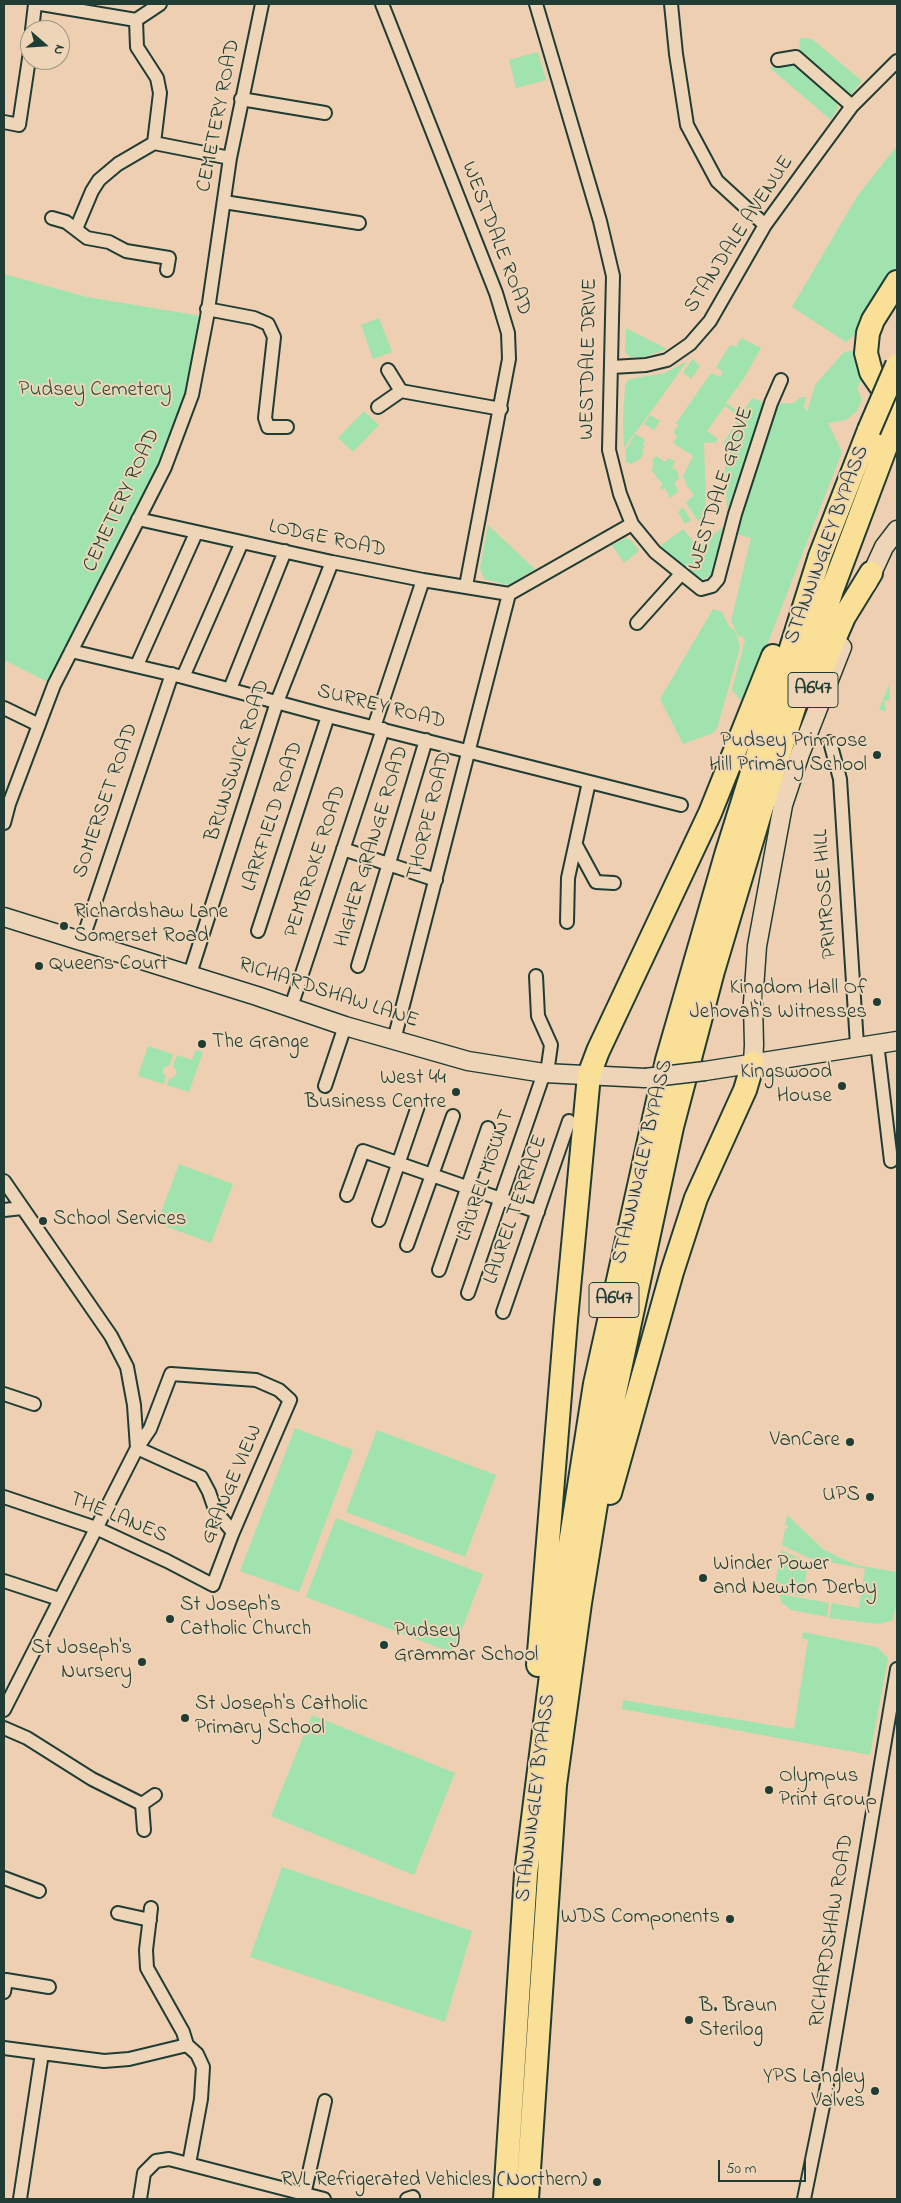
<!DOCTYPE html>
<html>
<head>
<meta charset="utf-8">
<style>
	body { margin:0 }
	#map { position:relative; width:901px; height:2203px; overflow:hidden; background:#eecfb2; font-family:"Indie Flower",sans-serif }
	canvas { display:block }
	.frame { position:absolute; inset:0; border:5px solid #1f3d34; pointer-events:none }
	.north { position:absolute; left:20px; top:20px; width:50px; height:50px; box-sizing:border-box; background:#efd5b7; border:1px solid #9c9883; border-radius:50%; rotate:109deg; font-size:14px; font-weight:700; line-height:20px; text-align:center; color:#1f3d34 }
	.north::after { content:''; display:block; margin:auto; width:18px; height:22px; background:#1f3d34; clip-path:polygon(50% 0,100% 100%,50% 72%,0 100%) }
	.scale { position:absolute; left:718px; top:2160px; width:88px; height:22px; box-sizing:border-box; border:2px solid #1f3d34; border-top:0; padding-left:6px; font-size:15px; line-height:18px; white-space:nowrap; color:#1f3d34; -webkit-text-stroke:4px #efd5b7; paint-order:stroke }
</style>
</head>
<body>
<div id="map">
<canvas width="901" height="2203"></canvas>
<div class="frame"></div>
<div class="north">N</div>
<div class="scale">50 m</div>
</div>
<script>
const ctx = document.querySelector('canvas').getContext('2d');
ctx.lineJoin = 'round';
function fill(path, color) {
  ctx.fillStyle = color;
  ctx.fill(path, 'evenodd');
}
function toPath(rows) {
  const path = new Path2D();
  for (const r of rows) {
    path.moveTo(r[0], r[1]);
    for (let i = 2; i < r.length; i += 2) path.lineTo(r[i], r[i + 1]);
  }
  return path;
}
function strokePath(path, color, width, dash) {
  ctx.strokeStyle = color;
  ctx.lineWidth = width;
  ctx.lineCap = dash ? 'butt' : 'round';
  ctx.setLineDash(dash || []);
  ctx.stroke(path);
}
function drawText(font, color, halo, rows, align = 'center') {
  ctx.font = font + ' "Indie Flower",sans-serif';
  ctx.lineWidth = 4;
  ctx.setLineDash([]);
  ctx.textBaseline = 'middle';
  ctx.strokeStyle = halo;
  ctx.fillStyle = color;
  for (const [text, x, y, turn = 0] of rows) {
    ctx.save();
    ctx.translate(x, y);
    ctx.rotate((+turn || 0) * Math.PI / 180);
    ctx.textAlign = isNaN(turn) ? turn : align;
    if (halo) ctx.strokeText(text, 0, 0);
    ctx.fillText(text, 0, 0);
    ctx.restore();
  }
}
const green = toPath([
	[800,38,812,39,862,81,851,95,849,95,799,54],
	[538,52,546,80,516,88,509,60],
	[782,64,788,64,799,68,836,101,838,108,831,120,770,68],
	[897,146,897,282,873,320,846,342,792,307,858,195],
	[4,274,87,297,207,317,192,395,165,467,54,685,4,660],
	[379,318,392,352,373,359,361,325],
	[626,328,667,349,644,357,630,357,625,352],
	[741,338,761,348,744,378,726,403,737,411,735,413,725,406,707,431,717,438,717,442,704,443,706,509,711,511,698,521,686,503,694,495,687,486,683,476,693,456,673,443,677,437,674,432,678,425,676,423,711,373,720,377,723,372,716,367,730,345,736,347],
	[858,350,866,373,857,388,862,400,857,411,846,420,828,423,842,452,744,704,732,690,745,640,741,636,739,637,731,621,751,538,740,535,737,532,737,518,776,404,794,403,801,397,806,397,804,407,807,412,815,385,844,352],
	[693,359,700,366,691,379,683,372],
	[687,361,658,402,624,448,623,421,625,386,627,381,630,379,665,373],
	[752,398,761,401,763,406,727,511,724,442],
	[364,411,379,425,353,452,338,438],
	[650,415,660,421,655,428,656,431,644,424],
	[636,434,645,440,643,445,645,446,642,450,644,452,640,459,631,464,626,462,625,451,630,443,636,446,630,442],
	[656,456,663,461,667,461,668,458,675,461,672,468,677,470,679,479,674,482,678,491,669,499,669,496,665,488,662,490,660,487,663,485,652,471,654,462,651,461],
	[683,507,691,520,685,524,678,512],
	[488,525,535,569,509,585,484,579,480,568],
	[723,527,712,575,701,580,660,546,683,529,698,547],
	[626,538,631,540,639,551,624,563,612,545],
	[713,609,722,612,729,626,736,632,740,648,717,728,713,733,683,744,660,699],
	[889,685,890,700,884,701,886,711,880,710,879,709],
	[148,1046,173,1054,170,1065,163,1068,163,1073,166,1077,164,1084,138,1076],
	[198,1050,203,1052,189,1092,167,1085,169,1079,174,1077,177,1072,173,1066,177,1055,192,1060,195,1052],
	[179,1164,233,1184,211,1243,157,1223],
	[295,1428,353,1450,299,1592,240,1571],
	[377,1430,496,1475,465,1557,346,1512],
	[787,1515,824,1550,856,1565,897,1572,897,1600,893,1620,879,1624,829,1618,832,1603,859,1608,865,1569,809,1558,782,1545,785,1529,788,1528,788,1526,785,1525],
	[336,1518,483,1574,453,1653,306,1597],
	[781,1550,808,1563,803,1596,774,1591],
	[779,1594,829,1603,827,1617,791,1610,782,1603],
	[803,1632,877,1647,888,1658,870,1755,622,1709,623,1700,794,1729,808,1640,802,1638],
	[312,1715,455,1773,414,1875,271,1816],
	[282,1867,472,1931,445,2022,250,1957]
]);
const street = toPath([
	[41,4,136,20,160,4],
	[382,4,496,293,508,333,509,359,466,586],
	[536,4,600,221,613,276,609,450,620,494,632,524,655,552,701,589,712,586,718,579,735,514,771,403,781,380],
	[671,4,676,54,687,125,717,181,765,225],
	[136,20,137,47,157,78,160,93,154,143],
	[32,30,35,4],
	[778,60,796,57,852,106],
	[241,99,325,113],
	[4,122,19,125,30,52],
	[224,202,359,223],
	[52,218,66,222,87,238,109,242,126,251,169,258,167,270],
	[76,229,92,191,99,180,118,164,154,143,230,158],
	[207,309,254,318,268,324,274,337,265,418,268,427,287,427],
	[612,367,646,365,667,360,690,344,710,321,765,225,805,170,852,106,897,61],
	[388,370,401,391],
	[378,407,401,391,501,409],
	[138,519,332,562,423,580,509,594],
	[637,623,681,574],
	[71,651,183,677,328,716,681,805],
	[137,665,196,533],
	[183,677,242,542],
	[230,689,285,551],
	[4,708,39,725],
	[374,727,423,580],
	[830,742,840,779,857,1045],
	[4,823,9,804,54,685,165,467,192,395,207,317,230,158,262,4],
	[576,845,596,882,614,883],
	[343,849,436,880],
	[567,922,568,878,589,782],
	[258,931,328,716],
	[82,941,172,674],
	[358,966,426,740],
	[190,974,277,702,332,562],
	[536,976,538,1016,551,1045,547,1073],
	[291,1007,383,729],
	[394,1040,509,594,632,524],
	[877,1043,891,1161],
	[325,1086,345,1026],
	[4,1181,111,1336,127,1367,134,1405,137,1448,4,1710],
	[347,1195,363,1151,538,1212],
	[4,1210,22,1208],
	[379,1220,418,1106],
	[407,1245,453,1116],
	[439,1270,488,1128],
	[468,1293,544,1073],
	[503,1312,569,1121],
	[4,1394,34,1404],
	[4,1497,96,1528,167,1561,213,1585,233,1532,290,1400,279,1390,256,1380,171,1374,150,1429,137,1448,201,1477,209,1492,216,1512,233,1532],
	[4,1581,59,1599],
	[4,1728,27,1738,92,1779,142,1804,144,1830],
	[142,1804,155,1795],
	[4,1878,39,1891],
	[151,1908,146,1950,147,1968,183,2032,187,2045,197,2054,203,2067,201,2099,189,2164],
	[118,1913,150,1920],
	[4,1992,6,1980,49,1987],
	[4,2048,42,2053,20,2199],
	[42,2053,104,2061,129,2059,187,2045],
	[304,2195,325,2101],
	[140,2199,144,2173,156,2161,169,2159,324,2199],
	[407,2199,413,2197],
	[804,2199,825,2096,897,1669]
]);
const secondary = toPath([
	[867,584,884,547,897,530],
	[4,917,257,996,345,1026,468,1061,544,1073,645,1078],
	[753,1063,754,1045,753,1003,757,946,783,805,800,754,842,647],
	[705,1071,897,1041]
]);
const highway = toPath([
	[896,404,891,401,871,372,866,353,868,333,873,320,897,282],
	[818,677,844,617,871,573],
	[610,1493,672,1272,696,1198,745,1090,753,1063],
	[538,1665,566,1320,589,1075,598,1051,710,813,773,656],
	[505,2199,526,1874,557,1627,595,1384,667,1060,726,855,820,556,869,430],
	[527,2199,555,1785,580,1603,611,1411,672,1127,713,971,761,810,832,590,897,417]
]);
const secondaryBridge = toPath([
	[645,1078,705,1071]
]);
const highwayBridge = toPath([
	[869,430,897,365]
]);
const markers = [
	[877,755,5,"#1f3d34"],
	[64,926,5,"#1f3d34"],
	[39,966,5,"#1f3d34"],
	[877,1002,5,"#1f3d34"],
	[202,1044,5,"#1f3d34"],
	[842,1086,5,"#1f3d34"],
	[456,1092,5,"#1f3d34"],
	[43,1221,5,"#1f3d34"],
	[850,1442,5,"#1f3d34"],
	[870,1497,5,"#1f3d34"],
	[703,1578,5,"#1f3d34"],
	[170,1619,5,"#1f3d34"],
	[384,1645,5,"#1f3d34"],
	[142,1662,5,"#1f3d34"],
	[185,1718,5,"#1f3d34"],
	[769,1790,5,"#1f3d34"],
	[730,1919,5,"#1f3d34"],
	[689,2020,5,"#1f3d34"],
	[875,2091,5,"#1f3d34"],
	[597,2182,5,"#1f3d34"]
];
const shields = [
	[813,690,50],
	[614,1300,50]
];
const shieldNames = [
	["A647",813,690],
	["A647",614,1300]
];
const streetNames = [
	["CEMETERY ROAD",220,116,-79],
	["STANDALE AVENUE",740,235,-57],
	["WESTDALE ROAD",495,239,69],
	["WESTDALE DRIVE",590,359,-89],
	["WESTDALE GROVE",722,489,-72],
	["CEMETERY ROAD",123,501,-65],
	["LODGE ROAD",327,540,12],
	["STANNINGLEY BYPASS",828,545,-70],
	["SURREY ROAD",381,708,14],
	["BRUNSWICK ROAD",239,761,-72],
	["SOMERSET ROAD",107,801,-71],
	["THORPE ROAD",431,816,-76],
	["LARKFIELD ROAD",274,817,-72],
	["HIGHER GRANGE ROAD",373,847,-73],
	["PEMBROKE ROAD",317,862,-72],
	["PRIMROSE HILL",827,894,-94],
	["RICHARDSHAW LANE",328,994,18],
	["STANNINGLEY BYPASS",644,1162,-77],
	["LAUREL MOUNT",487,1176,-71],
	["LAUREL TERRACE",517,1210,-71],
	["GRANGE VIEW",233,1485,-67],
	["THE LANES",118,1519,22],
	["STANNINGLEY BYPASS",537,1798,-83],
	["RICHARDSHAW ROAD",833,1931,-81]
];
const parkNames = [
	["Pudsey Cemetery",95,392]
];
const poiNames = [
	["Pudsey Primrose",867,743],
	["Hill Primary School",867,767],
	["Richardshaw Lane",74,914,"left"],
	["Somerset Road",74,938,"left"],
	["Queens Court",49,966,"left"],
	["Kingdom Hall Of",867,990],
	["Jehovah's Witnesses",867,1014],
	["The Grange",212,1044,"left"],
	["Kingswood",832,1074],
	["House",832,1098],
	["West 44",446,1080],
	["Business Centre",446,1104],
	["School Services",53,1221,"left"],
	["VanCare",840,1442],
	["UPS",860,1497],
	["Winder Power",713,1566,"left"],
	["and Newton Derby",713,1590,"left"],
	["St Joseph's",180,1607,"left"],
	["Catholic Church",180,1631,"left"],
	["Pudsey",394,1633,"left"],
	["Grammar School",394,1657,"left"],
	["St Joseph's",132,1650],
	["Nursery",132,1674],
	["St Joseph's Catholic",195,1706,"left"],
	["Primary School",195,1730,"left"],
	["Olympus",779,1778,"left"],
	["Print Group",779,1802,"left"],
	["WDS Components",720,1919],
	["B. Braun",699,2008,"left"],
	["Sterilog",699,2032,"left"],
	["YPS Langley",865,2079],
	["Valves",865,2103],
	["RVL Refrigerated Vehicles (Northern)",587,2182]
];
fill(green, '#a0e3ae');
strokePath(street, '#1f3d34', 16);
strokePath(secondary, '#1f3d34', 21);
strokePath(highway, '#1f3d34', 26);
strokePath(street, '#efd5b7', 12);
strokePath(secondary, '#efd5b7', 18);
strokePath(highway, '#fadf96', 22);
strokePath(secondaryBridge, '#1f3d34', 21, []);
strokePath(highwayBridge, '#1f3d34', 26, []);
strokePath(secondaryBridge, '#efd5b7', 18);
strokePath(highwayBridge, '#fadf96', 22);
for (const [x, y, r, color] of markers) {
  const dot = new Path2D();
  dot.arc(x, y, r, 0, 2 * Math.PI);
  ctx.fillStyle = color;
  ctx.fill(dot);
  strokePath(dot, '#efd5b7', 2);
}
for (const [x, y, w] of shields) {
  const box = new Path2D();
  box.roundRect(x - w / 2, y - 17.5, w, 35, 4);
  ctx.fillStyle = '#efd5b7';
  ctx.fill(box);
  strokePath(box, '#1f3d34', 1);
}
drawText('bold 20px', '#1f3d34', null, shieldNames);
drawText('21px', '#1f3d34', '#efd5b7', streetNames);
drawText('21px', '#2c4e40', '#efd5b7', parkNames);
drawText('21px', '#1f3d34', '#efd5b7', poiNames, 'right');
</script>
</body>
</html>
